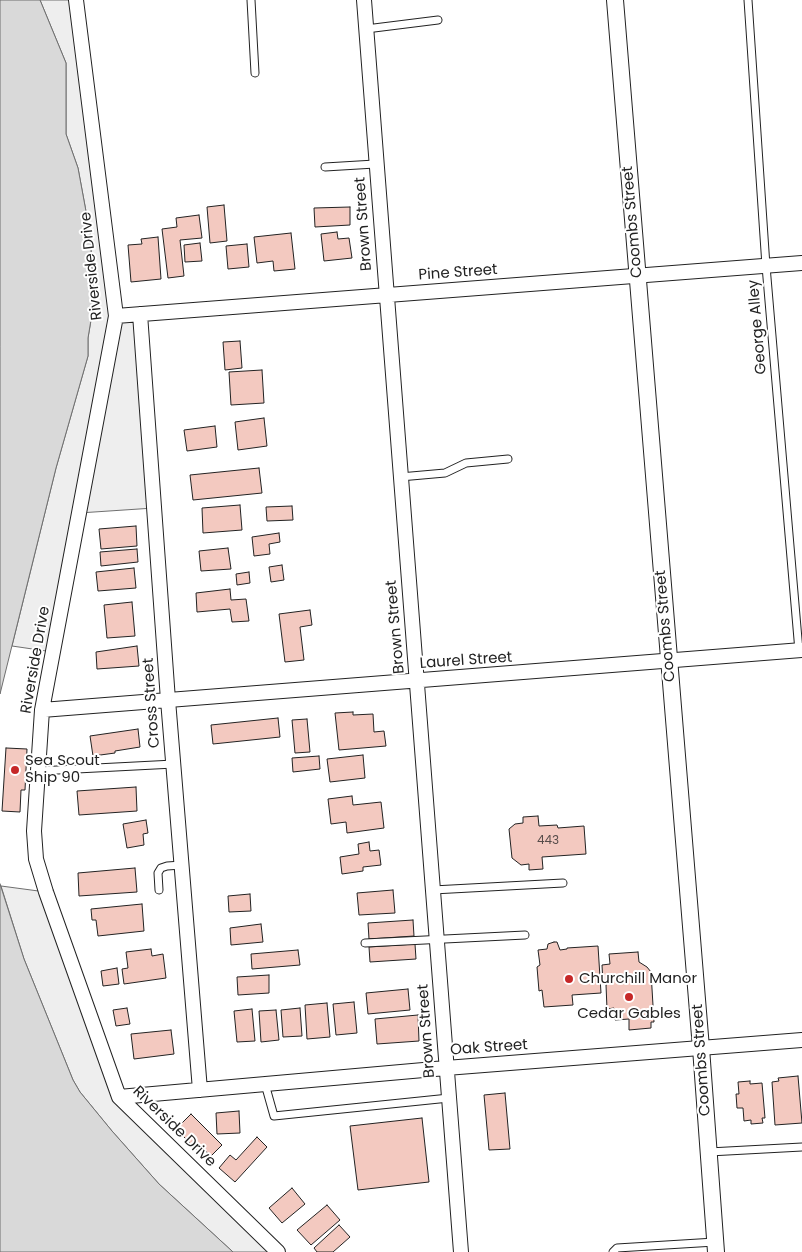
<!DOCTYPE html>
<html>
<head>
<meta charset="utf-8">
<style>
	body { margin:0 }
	canvas { display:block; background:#fff }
</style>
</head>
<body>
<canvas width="802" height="1252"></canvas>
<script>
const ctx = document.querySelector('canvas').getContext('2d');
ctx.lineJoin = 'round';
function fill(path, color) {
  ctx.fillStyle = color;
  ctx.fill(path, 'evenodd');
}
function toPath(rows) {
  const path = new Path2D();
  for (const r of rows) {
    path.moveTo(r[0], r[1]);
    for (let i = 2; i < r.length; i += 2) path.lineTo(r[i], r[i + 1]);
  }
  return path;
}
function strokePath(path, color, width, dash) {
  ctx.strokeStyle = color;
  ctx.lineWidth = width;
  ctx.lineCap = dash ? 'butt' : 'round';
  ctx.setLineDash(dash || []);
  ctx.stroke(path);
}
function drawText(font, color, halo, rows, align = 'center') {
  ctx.font = font + ' Poppins,sans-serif';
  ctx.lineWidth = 4;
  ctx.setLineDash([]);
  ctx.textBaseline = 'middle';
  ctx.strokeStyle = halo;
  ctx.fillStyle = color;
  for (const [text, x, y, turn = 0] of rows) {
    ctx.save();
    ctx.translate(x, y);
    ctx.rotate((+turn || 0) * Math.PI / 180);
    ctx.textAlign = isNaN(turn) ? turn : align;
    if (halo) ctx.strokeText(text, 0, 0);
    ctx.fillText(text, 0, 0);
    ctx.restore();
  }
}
const green = toPath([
	[40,0,76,0,116,315,140,314,154,508,79,513,53,652,12,646,56,468,88,356,88,338,94,302,90,233,78,168,66,134,66,63,40,0],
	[1,886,46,892,119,1097,278,1252,233,1252,159,1184,112,1131,80,1092,73,1080,24,959,1,886]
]);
const water = toPath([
	[0,0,40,0,66,63,66,134,78,168,90,233,94,302,88,338,88,356,56,468,0,694,0,0],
	[0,884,24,959,73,1080,80,1092,112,1131,159,1184,233,1252,0,1252,0,884]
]);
const building = toPath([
	[224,205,227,241,210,243,207,207,224,205],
	[350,207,350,225,315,227,314,208,350,207],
	[199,215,202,238,180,240,184,276,168,278,162,229,177,227,176,218,199,215],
	[337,232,338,239,349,238,352,258,324,261,321,234,337,232],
	[291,233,295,269,274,271,273,261,257,263,254,237,291,233],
	[158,237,161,279,131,282,128,245,142,244,141,239,158,237],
	[200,243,202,261,185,262,184,245,200,243],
	[247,244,249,267,228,269,226,246,247,244],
	[240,341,242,368,225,370,223,342,240,341],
	[262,370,264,403,231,405,229,372,262,370],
	[264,418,267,446,238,450,235,422,264,418],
	[215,426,217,447,187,451,184,430,215,426],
	[259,468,262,493,193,500,190,475,259,468],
	[240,505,242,530,203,533,202,508,240,505],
	[292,506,293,520,267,521,266,507,292,506],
	[136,526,137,546,101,549,99,529,136,526],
	[279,533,280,542,269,544,270,554,254,556,252,537,279,533],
	[228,548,231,569,201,571,199,551,228,548],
	[137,549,138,562,101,566,100,552,137,549],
	[282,565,284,580,271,582,269,567,282,565],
	[134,568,136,588,98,591,96,572,134,568],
	[249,572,250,583,237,585,236,574,249,572],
	[230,589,231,600,246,599,249,621,232,622,230,609,197,612,196,593,230,589],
	[132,602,135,636,107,638,104,605,132,602],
	[310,610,312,625,300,627,304,660,285,662,279,614,310,610],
	[137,646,139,666,97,669,96,652,137,646],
	[353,712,353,715,373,714,374,732,384,731,386,746,339,750,335,713,353,712],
	[278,718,280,737,213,744,211,725,278,718],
	[307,719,310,752,295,753,292,720,307,719],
	[138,729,140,747,115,751,115,753,93,756,90,736,138,729],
	[6,748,27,749,25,790,21,790,20,812,2,811,6,748],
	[363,755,365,778,330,782,327,759,363,755],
	[319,756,320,769,293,772,292,758,319,756],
	[136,787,137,811,79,815,77,791,136,787],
	[352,796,353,805,381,802,384,828,347,833,346,822,331,824,328,799,352,796],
	[538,816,539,826,557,825,558,828,584,826,586,854,542,857,543,869,529,870,529,864,521,865,512,858,509,829,515,824,523,823,523,817,538,816],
	[146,820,148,833,143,834,144,845,127,848,123,824,146,820],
	[369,842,370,851,379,850,381,865,363,867,363,871,342,874,340,857,359,854,358,844,369,842],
	[135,868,137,892,79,896,78,873,135,868],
	[393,890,395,913,359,915,357,893,393,890],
	[250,894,251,911,229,912,228,896,250,894],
	[142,904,144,931,98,936,96,920,92,920,91,909,142,904],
	[413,920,414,936,369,939,368,923,413,920],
	[261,924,263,942,231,945,230,928,261,924],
	[554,942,557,942,560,950,567,949,567,948,598,946,601,993,572,995,573,1005,544,1007,542,990,539,991,537,967,540,965,538,950,547,949,548,944,554,942],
	[415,944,416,959,370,962,369,947,415,944],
	[151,949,152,956,163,954,166,978,124,984,122,969,128,968,126,952,151,949],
	[298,950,300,965,252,969,251,954,298,950],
	[638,952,639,962,647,967,651,972,654,1022,651,1022,651,1028,629,1030,629,1019,615,1020,614,1008,607,1009,606,985,610,983,603,984,602,965,610,964,609,954,638,952],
	[117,968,119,984,103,986,101,971,117,968],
	[269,975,269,993,238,995,237,977,269,975],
	[408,989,410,1010,368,1014,366,993,408,989],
	[354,1002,357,1033,336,1035,333,1004,354,1002],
	[327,1003,330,1037,307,1039,305,1005,327,1003],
	[127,1008,130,1024,116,1026,113,1010,127,1008],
	[300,1008,302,1036,283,1037,281,1010,300,1008],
	[252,1009,255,1041,237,1042,234,1011,252,1009],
	[276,1010,279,1040,261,1042,259,1011,276,1010],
	[418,1015,419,1041,377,1044,375,1019,418,1015],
	[171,1030,174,1054,134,1059,131,1034,171,1030],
	[798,1076,802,1123,775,1125,772,1082,779,1081,778,1078,798,1076],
	[750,1081,750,1084,762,1083,765,1118,762,1118,763,1123,751,1124,751,1120,744,1121,743,1108,737,1108,736,1094,739,1094,738,1082,750,1081],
	[505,1093,510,1149,489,1150,484,1095,505,1093],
	[239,1111,240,1133,217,1134,216,1113,239,1111],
	[191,1114,222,1145,211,1156,201,1147,198,1151,176,1129,191,1114],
	[422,1118,429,1182,358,1190,350,1126,422,1118],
	[257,1137,267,1147,235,1182,219,1168,230,1155,236,1160,257,1137],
	[292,1188,305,1204,282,1223,269,1208,292,1188],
	[327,1205,340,1220,311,1245,297,1230,327,1205],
	[339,1225,350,1237,333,1252,317,1252,314,1248,339,1225]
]);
const service = toPath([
	[251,0,255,73],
	[748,0,766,266,799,651],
	[366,29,438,20],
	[325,167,375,164],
	[400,477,445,473,466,463,508,459],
	[38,771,174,764],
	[159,890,158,873,161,868,167,866,182,865],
	[433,890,563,883],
	[365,943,525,935],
	[265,1084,274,1116,449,1098],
	[709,1152,802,1147],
	[613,1252,617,1248,715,1242]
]);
const minor = toPath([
	[76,0,116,316,42,710,34,831,36,859,46,892,119,1097,278,1252],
	[364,0,461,1252],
	[140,314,168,700,200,1090],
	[116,316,802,263],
	[42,710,802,650],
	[119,1097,446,1068,802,1040]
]);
const tertiary = toPath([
	[615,0,701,1048,716,1252]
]);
const markers = [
	[15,770,5,"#c62828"],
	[569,979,5,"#c62828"],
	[629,997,5,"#c62828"]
];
const numberNames = [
	["443",548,841]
];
const streetNames = [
	["Coombs Street",633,222,-95],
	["Brown Street",364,224,-94],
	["Riverside Drive",92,266,-96],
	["Pine Street",458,273,-4],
	["George Alley",758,327,-95],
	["Coombs Street",666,626,-95],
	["Brown Street",396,627,-95],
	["Riverside Drive",36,660,-80],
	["Laurel Street",466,661,-4],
	["Cross Street",152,703,-94],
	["Brown Street",427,1031,-94],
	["Oak Street",489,1048,-4],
	["Coombs Street",702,1060,-94],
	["Riverside Drive",174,1127,44]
];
const poiNames = [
	["Sea Scout",25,761],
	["Ship 90",25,778],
	["Churchill Manor",579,979],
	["Cedar Gables",629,1014,"center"]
];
fill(green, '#eee');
strokePath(green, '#6f6f6f', 1);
fill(water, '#d9d9d9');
strokePath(water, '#6f6f6f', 1);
fill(building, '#f3c9c0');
strokePath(building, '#222', 1);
strokePath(service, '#222', 9);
strokePath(minor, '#222', 16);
strokePath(tertiary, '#222', 18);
strokePath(service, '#fff', 7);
strokePath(minor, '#fff', 14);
strokePath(tertiary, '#fff', 16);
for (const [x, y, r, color] of markers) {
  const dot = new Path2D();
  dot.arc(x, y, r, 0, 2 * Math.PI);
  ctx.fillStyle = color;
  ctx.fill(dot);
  strokePath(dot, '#fff', 2);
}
drawText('12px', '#564c4a', null, numberNames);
drawText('15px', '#222', '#fff', streetNames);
drawText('15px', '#222', '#fff', poiNames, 'left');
</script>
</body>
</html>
